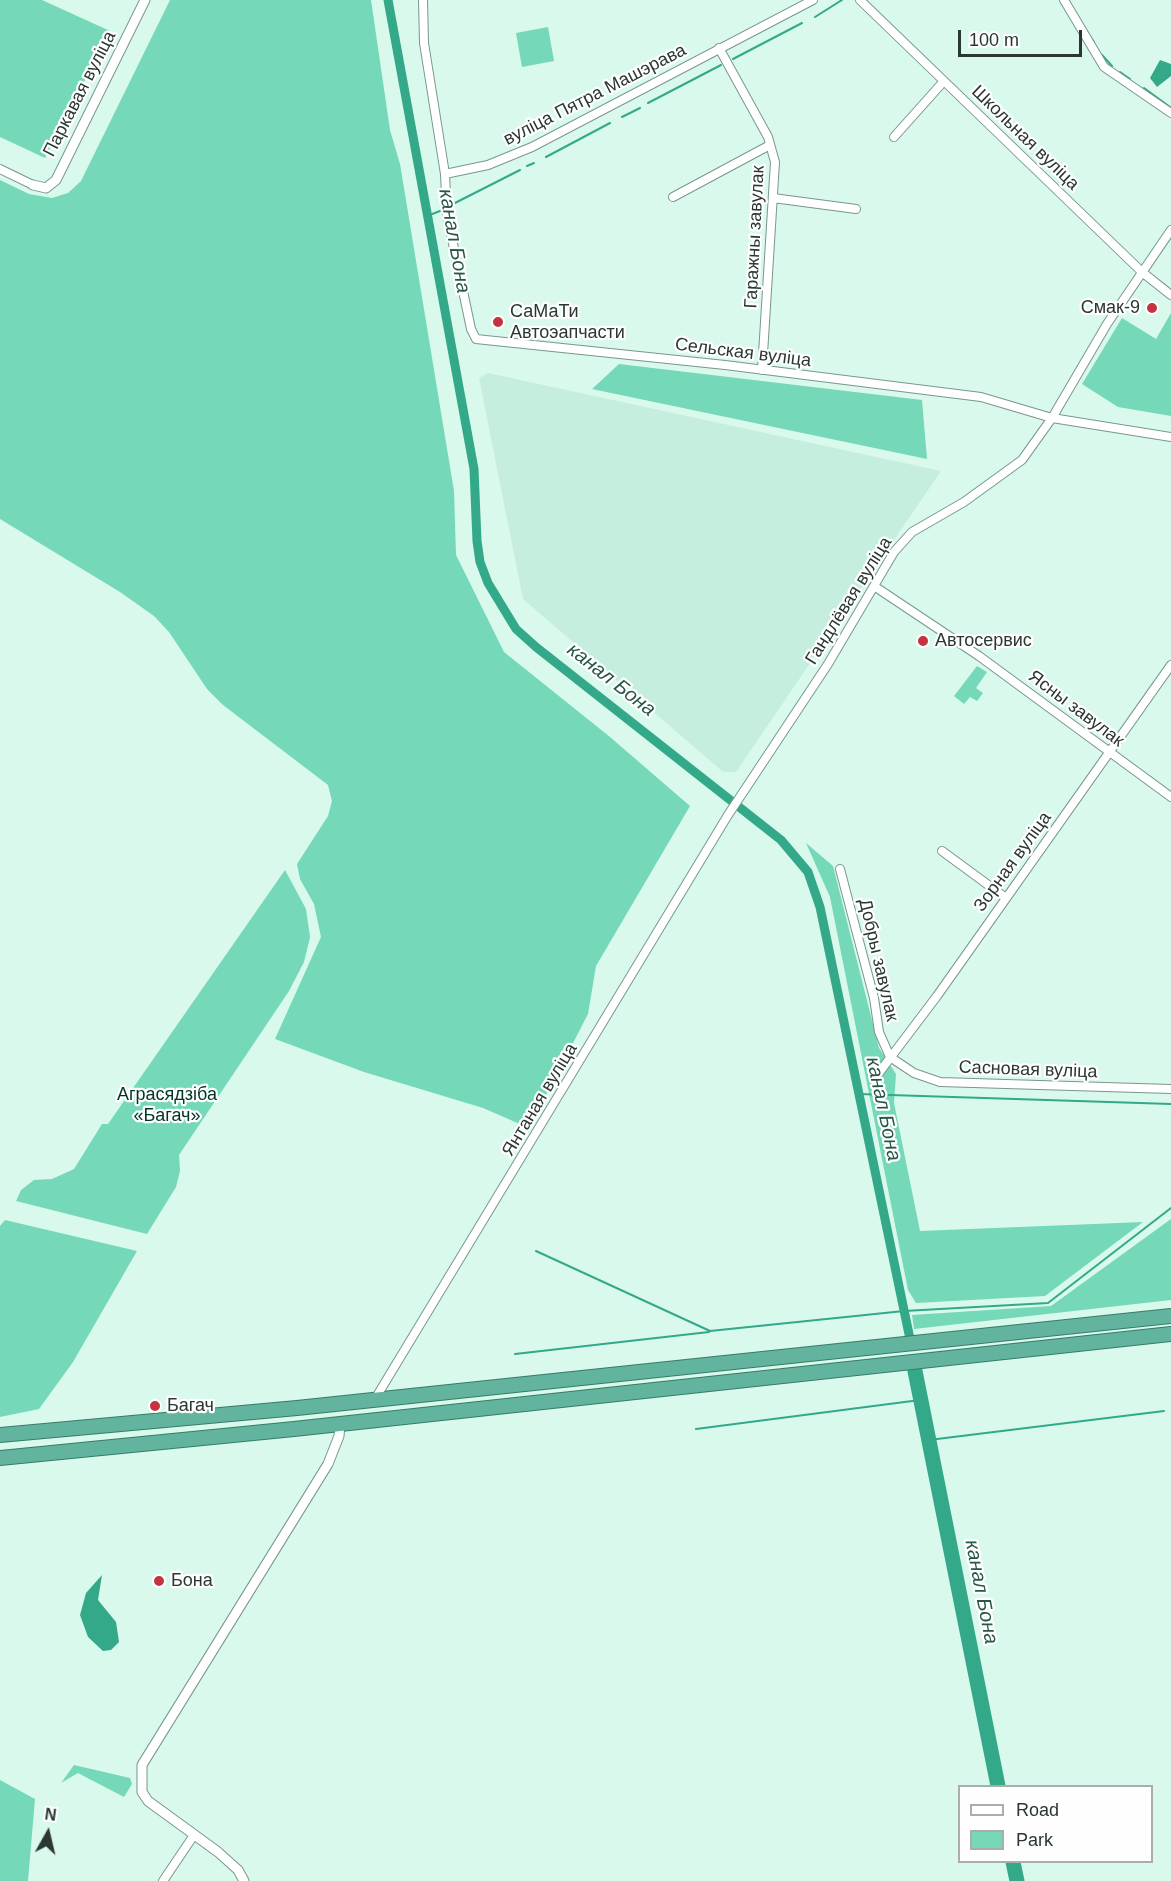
<!DOCTYPE html>
<html>
<head>
<meta charset="utf-8">
<style>
	body { margin:0 }
	#map { position:relative; width:1171px; height:1881px; overflow:hidden; background:#d9f9ed; font-family:Helvetica,sans-serif }
	canvas { display:block }
	.legend { position:absolute; left:958px; top:1785px; width:195px; height:78px; box-sizing:border-box; background:#fefefe; border:2px solid #a9aeac; margin:0; padding:8px 10px; list-style:none; font-size:18px; color:#2a3732 }
	.legend li { display:flex; align-items:center; gap:12px; height:30px }
	.legend b { width:30px; border:2px solid #a9aeac }
	.north { position:absolute; left:18px; top:1803px; width:60px; height:60px; -webkit-text-stroke:4px #fefefe; paint-order:stroke; rotate:8deg; font-size:16px; font-weight:700; line-height:24px; text-align:center; color:#2a3732 }
	.north::after { content:''; display:block; margin:auto; width:21px; height:27px; background:#2a3732; clip-path:polygon(50% 0,100% 100%,50% 72%,0 100%) }
	.scale { position:absolute; left:958px; top:30px; width:124px; height:27px; box-sizing:border-box; border:3px solid #2a3732; border-top:0; padding-left:8px; font-size:18px; line-height:21px; white-space:nowrap; color:#2a3732; -webkit-text-stroke:4px #fefefe; paint-order:stroke }
</style>
</head>
<body>
<div id="map">
<canvas width="1171" height="1881"></canvas>
<ul class="legend">
<li><b style="height:8px;background:#fff"></b>Road</li>
<li><b style="height:16px;background:#75d8b8"></b>Park</li>
</ul>
<div class="north">N</div>
<div class="scale">100 m</div>
</div>
<script>
const ctx = document.querySelector('canvas').getContext('2d');
ctx.lineJoin = 'round';
function fill(path, color) {
  ctx.fillStyle = color;
  ctx.fill(path, 'evenodd');
}
function toPath(rows) {
  const path = new Path2D();
  for (const r of rows) {
    path.moveTo(r[0], r[1]);
    for (let i = 2; i < r.length; i += 2) path.lineTo(r[i], r[i + 1]);
  }
  return path;
}
function strokePath(path, color, width, dash) {
  ctx.strokeStyle = color;
  ctx.lineWidth = width;
  ctx.lineCap = dash ? 'butt' : 'round';
  ctx.setLineDash(dash || []);
  ctx.stroke(path);
}
function drawText(font, color, halo, rows, align = 'center') {
  ctx.font = font + ' Helvetica,sans-serif';
  ctx.lineWidth = 4.5;
  ctx.setLineDash([]);
  ctx.textBaseline = 'middle';
  ctx.strokeStyle = halo;
  ctx.fillStyle = color;
  for (const [text, x, y, turn = 0] of rows) {
    ctx.save();
    ctx.translate(x, y);
    ctx.rotate((+turn || 0) * Math.PI / 180);
    ctx.textAlign = isNaN(turn) ? turn : align;
    if (halo) ctx.strokeText(text, 0, 0);
    ctx.fillText(text, 0, 0);
    ctx.restore();
  }
}
const built = toPath([
	[488,373,941,471,736,772,723,772,523,599,479,378]
]);
const green = toPath([
	[0,0,42,0,110,31,45,158,0,137],
	[170,0,371,0,390,130,400,164,454,491,456,555,504,652,610,737,690,806,596,966,588,1014,529,1128,483,1108,364,1072,275,1039,321,937,314,904,300,879,297,864,328,816,332,801,328,785,223,705,207,689,169,632,154,616,120,592,0,519,0,180,29,194,52,198,68,193,81,181],
	[548,27,554,61,522,67,516,33],
	[1171,313,1171,416,1118,407,1082,384,1122,318,1156,339],
	[619,364,922,400,927,459,592,389],
	[977,666,987,672,976,688,983,693,977,701,970,697,964,704,954,696],
	[806,843,833,866,879,1048,896,1074,894,1103,920,1231,1143,1222,1045,1296,916,1303,908,1290,830,897],
	[285,870,306,909,310,937,304,962,289,991,179,1155,180,1171,176,1187,147,1234,16,1201,21,1190,34,1180,52,1179,74,1169,102,1124,108,1124],
	[1171,1219,1171,1300,914,1329,912,1315,1051,1306],
	[5,1220,137,1251,73,1362,39,1409,0,1417,0,1226],
	[74,1765,130,1778,132,1784,124,1797,78,1773,61,1783],
	[0,1780,35,1799,28,1881,0,1881]
]);
const water = toPath([
	[1160,60,1171,64,1171,76,1157,87,1150,78],
	[102,1575,98,1600,116,1622,119,1642,111,1650,103,1651,88,1637,80,1615,86,1593]
]);
const stream = toPath([
	[815,17,842,0],
	[1089,35,1094,42],
	[1102,55,1112,66],
	[733,59,802,23],
	[1120,72,1130,79],
	[1144,88,1170,107],
	[648,103,721,65],
	[622,117,640,108],
	[546,157,610,123],
	[527,166,534,163],
	[453,204,520,170],
	[427,216,440,211],
	[859,1094,1171,1104],
	[536,1251,710,1331,904,1311,1048,1303,1171,1208],
	[515,1354,709,1332],
	[696,1429,920,1400],
	[929,1440,1164,1411]
]);
const canal = toPath([
	[388,0,474,469,477,541,480,562,488,583,516,629,536,647,781,840,808,872,820,907,910,1339]
]);
const river = toPath([
	[915,1371,998,1786],
	[1013,1862,1017,1881]
]);
const minor = toPath([
	[423,0,424,43,445,174,447,215,471,329,476,339,725,365,981,397,1052,418,1171,437],
	[860,0,1142,272,1171,295],
	[1064,0,1104,67,1171,113],
	[719,48,768,137,775,162,762,370],
	[894,137,944,81],
	[0,169,33,185],
	[445,174,488,165,532,147,813,0],
	[673,197,770,145],
	[773,198,856,209],
	[874,586,979,656,1171,797],
	[942,851,1006,898],
	[840,869,874,998,879,1032,890,1057,914,1073,940,1082,1171,1089],
	[878,1074,937,996,1171,665],
	[375,1399,728,815,828,664,894,552,912,532,964,502,1022,460,1052,418,1107,324,1171,230],
	[163,1881,194,1835]
]);
const tertiary = toPath([
	[33,185,46,188,56,180,145,0],
	[244,1881,238,1870,218,1852,148,1801,142,1792,142,1765,328,1464,339,1436,340,1424]
]);
const trunk = toPath([
	[0,1435,297,1408,1171,1316],
	[0,1458,294,1429,1171,1334]
]);
const markers = [
	[1152,308,6,"#c43340"],
	[498,322,6,"#c43340"],
	[923,641,6,"#c43340"],
	[155,1406,6,"#c43340"],
	[159,1581,6,"#c43340"]
];
const streetNames = [
	["Паркавая вуліца",80,94,-63],
	["вуліца Пятра Машэрава",595,95,-27],
	["Школьная вуліца",1025,138,44],
	["Гаражны завулак",755,237,-87],
	["Сельская вуліца",743,353,7],
	["Гандлёвая вуліца",849,601,-58],
	["Ясны завулак",1076,709,37],
	["Зорная вуліца",1013,862,-54],
	["Добры завулак",878,960,77],
	["Сасновая вуліца",1028,1070,2],
	["Янтаная вуліца",540,1100,-59]
];
const poiNames = [
	["Смак-9",1140,308,"right"],
	["СаМаТи",510,312],
	["Автоэапчасти",510,333],
	["Автосервис",935,641],
	["Багач",167,1406],
	["Бона",171,1581]
];
const parkNames = [
	["Аграсядзіба",167,1095],
	["«Багач»",167,1116]
];
const waterNames = [
	["канал Бона",454,241,80],
	["канал Бона",611,680,38],
	["канал Бона",883,1109,78],
	["канал Бона",981,1592,79]
];
fill(built, '#c6eedf');
fill(green, '#75d8b8');
fill(water, '#33a989');
strokePath(stream, '#33a989', 2);
strokePath(canal, '#33a989', 9);
strokePath(river, '#33a989', 15);
strokePath(minor, '#79978c', 10);
strokePath(tertiary, '#79978c', 11);
strokePath(trunk, '#367c68', 16);
strokePath(minor, '#fff', 8);
strokePath(tertiary, '#fff', 9);
strokePath(trunk, '#63b49e', 14);
for (const [x, y, r, color] of markers) {
  const dot = new Path2D();
  dot.arc(x, y, r, 0, 2 * Math.PI);
  ctx.fillStyle = color;
  ctx.fill(dot);
  strokePath(dot, '#fefefe', 2);
}
drawText('18px', '#2a3732', '#fefefe', streetNames);
drawText('18px', '#2a3732', '#fefefe', poiNames, 'left');
drawText('18px', '#003427', '#fefefe', parkNames);
drawText('italic 20px', '#285749', '#fefefe', waterNames);
</script>
</body>
</html>
